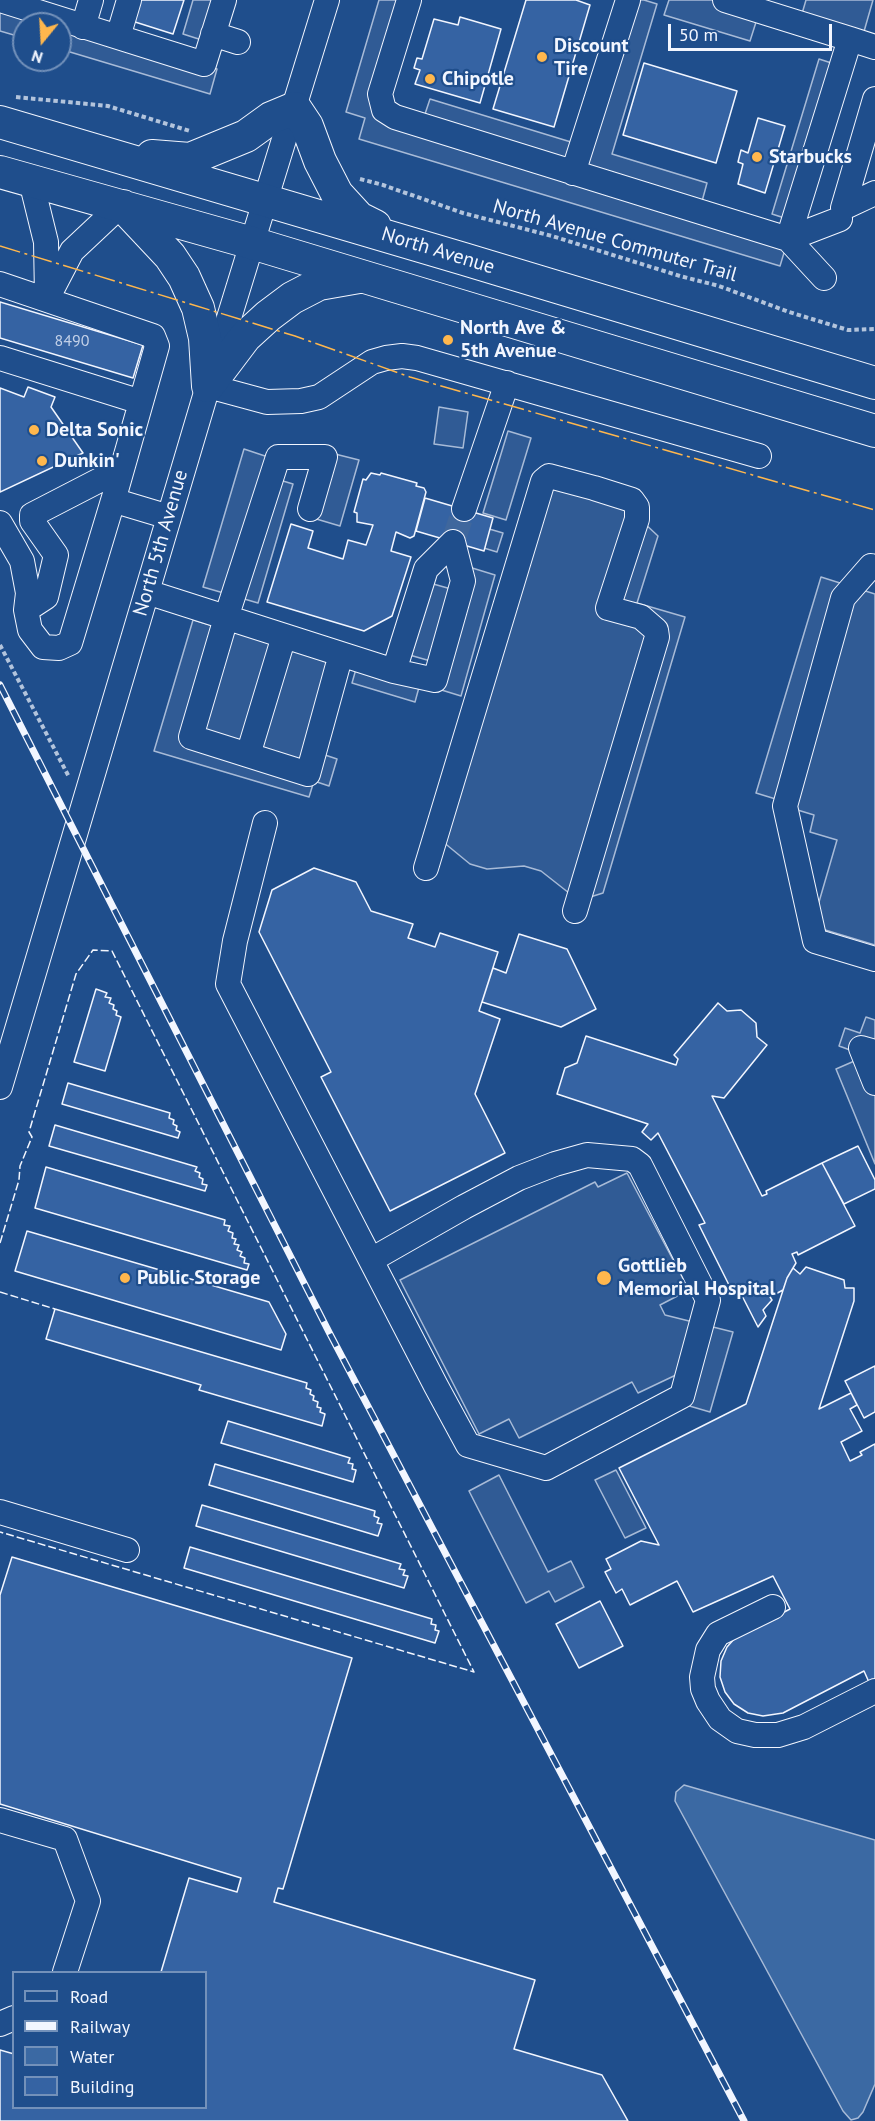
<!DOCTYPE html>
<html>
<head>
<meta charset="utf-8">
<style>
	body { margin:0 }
	#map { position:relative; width:875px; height:2121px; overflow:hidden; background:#1f4e8c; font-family:"PT Sans",sans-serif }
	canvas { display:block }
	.legend { position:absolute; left:12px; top:1971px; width:195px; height:138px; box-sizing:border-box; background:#1f4e8c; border:2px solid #7391ba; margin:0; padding:8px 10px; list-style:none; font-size:18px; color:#f2f6ff }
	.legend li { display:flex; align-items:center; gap:12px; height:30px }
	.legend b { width:30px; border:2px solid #7391ba }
	.north { position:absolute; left:12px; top:12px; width:60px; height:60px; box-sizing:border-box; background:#1f4e8c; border:2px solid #7391ba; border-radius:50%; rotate:198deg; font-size:16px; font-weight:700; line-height:24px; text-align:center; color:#f2f6ff }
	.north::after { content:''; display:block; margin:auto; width:21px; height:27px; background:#ffb74d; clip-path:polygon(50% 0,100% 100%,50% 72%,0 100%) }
	.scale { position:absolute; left:668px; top:24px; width:164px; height:27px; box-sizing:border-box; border:3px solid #f2f6ff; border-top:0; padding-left:8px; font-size:18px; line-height:21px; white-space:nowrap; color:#f2f6ff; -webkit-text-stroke:4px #1f4e8c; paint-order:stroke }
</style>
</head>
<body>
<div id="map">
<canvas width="875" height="2121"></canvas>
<ul class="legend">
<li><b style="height:8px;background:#1f4e8c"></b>Road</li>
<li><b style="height:8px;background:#f2f6ff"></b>Railway</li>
<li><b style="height:16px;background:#3b69a3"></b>Water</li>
<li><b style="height:16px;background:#3563a3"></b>Building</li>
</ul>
<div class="north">N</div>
<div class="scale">50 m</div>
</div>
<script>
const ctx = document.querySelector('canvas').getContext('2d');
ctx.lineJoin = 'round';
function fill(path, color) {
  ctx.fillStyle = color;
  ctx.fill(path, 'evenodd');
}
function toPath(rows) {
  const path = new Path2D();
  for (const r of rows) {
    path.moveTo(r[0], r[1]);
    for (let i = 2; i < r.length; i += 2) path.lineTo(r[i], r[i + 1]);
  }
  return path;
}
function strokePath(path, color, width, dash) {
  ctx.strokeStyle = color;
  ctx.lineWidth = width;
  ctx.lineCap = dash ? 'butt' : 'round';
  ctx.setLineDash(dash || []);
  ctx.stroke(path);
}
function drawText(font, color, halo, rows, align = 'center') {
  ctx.font = font + ' "PT Sans",sans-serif';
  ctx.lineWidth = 4.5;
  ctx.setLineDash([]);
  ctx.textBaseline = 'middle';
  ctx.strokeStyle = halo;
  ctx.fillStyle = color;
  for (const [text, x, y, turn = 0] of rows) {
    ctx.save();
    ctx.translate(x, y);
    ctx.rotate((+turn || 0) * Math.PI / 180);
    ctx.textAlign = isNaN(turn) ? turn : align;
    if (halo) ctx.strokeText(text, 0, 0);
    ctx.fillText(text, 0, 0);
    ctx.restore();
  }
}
const parking = toPath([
	[193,0,221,0,208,42,183,34,193,0],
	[379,0,406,0,375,103,424,117,430,99,584,146,629,0,644,0,657,4,612,154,707,183,698,216,787,243,780,266,359,139,365,118,346,112,379,0],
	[669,0,735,0,757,19,750,41,664,15,669,0],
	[806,0,873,0,863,35,801,17,806,0],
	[0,4,217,69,210,94,60,49,60,24,24,24,24,38,0,31,0,4],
	[819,59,847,68,800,223,772,214,819,59],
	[439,407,468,412,463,448,434,444,439,407],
	[508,431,531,438,506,520,483,513,508,431],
	[244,449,268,457,263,475,293,484,258,603,203,587,244,449],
	[331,453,359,460,340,526,313,518,331,453],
	[547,482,627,507,658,536,637,603,685,617,603,893,587,898,569,893,541,871,524,866,487,869,470,864,442,841,547,482],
	[479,526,503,533,497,552,474,545,479,526],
	[469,567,495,575,461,696,435,688,441,664,406,654,426,582,462,592,469,567],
	[821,577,875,594,875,945,812,926,837,840,810,832,814,815,791,808,792,804,756,793,821,577],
	[193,620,335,662,310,750,337,759,329,786,314,781,309,797,154,751,193,620],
	[358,662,421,680,415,702,352,683,358,662],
	[866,1017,875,1020,875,1164,836,1069,859,1059,861,1054,839,1046,845,1028,860,1033,866,1017],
	[627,1173,689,1290,660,1305,665,1315,733,1332,710,1412,686,1405,697,1365,638,1393,632,1382,519,1438,509,1419,479,1434,400,1280,595,1182,598,1187,627,1173],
	[616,1470,646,1528,625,1538,595,1480,616,1470],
	[499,1475,548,1572,571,1561,584,1587,555,1602,549,1591,526,1603,469,1491,499,1475]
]);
const water = toPath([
	[684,1785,875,1840,875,2084,863,2112,858,2118,851,2120,843,2111,675,1801,676,1792,684,1785]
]);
const building = toPath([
	[139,0,184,0,173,34,132,21,139,0],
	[526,0,576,0,590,5,554,127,493,109,526,0],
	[460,17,501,29,480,103,415,84,420,70,414,68,417,58,422,59,434,19,458,25,460,17],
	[644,63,737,91,716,163,623,135,644,63],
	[758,118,785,126,765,193,738,184,743,164,738,162,741,150,748,153,758,118],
	[0,302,143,345,133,378,0,338,0,302],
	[28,387,55,397,51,407,83,453,0,492,0,388,24,397,28,387],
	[371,473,380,475,381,473,417,483,416,486,424,488,426,492,414,536,410,538,396,532,391,551,411,557,392,616,364,631,267,602,291,524,313,531,308,548,343,559,348,540,366,545,373,525,357,522,357,513,354,512,363,479,366,480,371,473],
	[425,498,493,518,484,551,416,531,425,498],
	[314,868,356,882,371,911,413,924,408,938,435,947,440,933,498,952,479,1011,500,1019,475,1094,505,1153,390,1211,321,1077,331,1072,259,932,272,890,314,868],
	[519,934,567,949,596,1009,561,1027,482,1002,493,968,506,973,519,934],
	[96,989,107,993,105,997,111,998,109,1003,114,1005,113,1009,117,1011,116,1015,121,1017,105,1071,74,1062,96,989],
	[718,1003,727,1011,741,1010,756,1023,757,1037,767,1045,724,1098,712,1096,762,1196,767,1194,766,1191,822,1163,855,1226,798,1255,797,1252,792,1254,796,1263,787,1278,783,1290,770,1297,772,1300,763,1310,766,1316,758,1327,736,1284,730,1287,699,1225,705,1223,658,1133,651,1140,642,1132,648,1124,557,1094,565,1068,577,1063,586,1036,676,1065,678,1059,674,1055,718,1003],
	[68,1083,170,1113,169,1118,174,1120,173,1124,177,1126,176,1130,180,1132,178,1138,62,1104,68,1083],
	[55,1125,197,1167,195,1171,200,1173,199,1177,203,1179,202,1184,207,1185,205,1191,49,1146,55,1125],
	[858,1146,875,1180,875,1189,844,1204,822,1163,858,1146],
	[46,1167,225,1220,224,1225,230,1226,228,1231,233,1233,232,1238,236,1239,234,1244,239,1245,237,1250,242,1252,240,1256,245,1258,244,1263,249,1264,247,1270,35,1208,46,1167],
	[27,1231,269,1302,286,1334,281,1350,15,1271,27,1231],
	[806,1267,844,1280,845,1288,854,1288,854,1301,819,1409,851,1393,857,1405,850,1409,862,1431,841,1442,850,1461,862,1455,860,1452,875,1444,875,1687,872,1689,864,1671,783,1713,763,1716,748,1713,734,1704,725,1692,720,1677,721,1661,727,1647,735,1638,790,1609,773,1576,693,1612,677,1581,630,1605,622,1589,616,1593,605,1572,611,1569,606,1559,641,1541,659,1545,619,1468,746,1404,787,1278,793,1268,800,1274,806,1267],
	[55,1309,307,1383,306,1388,311,1390,310,1394,314,1396,313,1400,318,1402,317,1407,321,1408,320,1412,325,1414,322,1426,199,1390,201,1385,46,1339,55,1309],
	[875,1366,875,1412,864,1418,845,1381,875,1366],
	[228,1421,350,1458,348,1463,353,1464,352,1469,356,1470,353,1482,221,1443,228,1421],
	[215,1464,375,1511,374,1516,379,1518,377,1523,382,1524,378,1536,209,1485,215,1464],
	[202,1505,401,1564,399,1569,405,1570,403,1575,408,1576,404,1588,196,1526,202,1505],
	[190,1547,432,1619,431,1624,436,1625,435,1630,439,1631,435,1643,184,1568,190,1547],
	[12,1557,352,1658,283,1889,278,1888,274,1902,535,1980,514,2049,602,2075,628,2121,0,2121,0,2050,14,2054,14,2108,206,2108,206,1972,161,1972,189,1878,237,1892,241,1878,0,1804,0,1595,12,1557],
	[600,1601,623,1646,579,1668,556,1624,600,1601]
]);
const minorTunnel = toPath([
	[453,542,464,509]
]);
const path = toPath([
	[16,97,108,106,190,131],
	[360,179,383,185,463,213,552,236,680,276,719,286,789,312,848,330,875,329],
	[0,645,69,777]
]);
const minor = toPath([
	[0,0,204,64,224,0],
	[409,0,380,94,384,110,395,117,788,239,824,278],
	[725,0,850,39,788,239],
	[83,27,91,0],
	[213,34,238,42],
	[118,37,129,0],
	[850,39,875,47],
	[573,173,628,0],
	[31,181,46,242,47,296],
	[843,208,875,99],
	[843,208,875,193],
	[788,239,840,219],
	[0,284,153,336,157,346,115,494,119,502,169,517],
	[47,299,72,251,121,205],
	[0,358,141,402],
	[208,386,267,402,301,401,319,397,372,362,386,358,402,356,417,358,759,456],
	[310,509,325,457,278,457,226,618,191,737,308,774,341,654],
	[464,509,507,383],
	[0,523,22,561,28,593,26,610,30,630,43,647,59,648,70,643,115,494],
	[875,567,871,566,843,598,785,806,815,941,875,959],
	[147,592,394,671,426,569,453,542],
	[26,610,46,597,56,555,32,521,32,515,121,469],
	[394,671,435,680,463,581,453,542],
	[248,755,284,636],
	[265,823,235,941,228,984,436,1386,468,1445,546,1468,682,1396,708,1300,640,1165,632,1159,587,1155,555,1164,519,1178,464,1207,371,1260],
	[426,868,543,481,549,476,594,488,632,500,637,507,637,519,608,608,641,617,656,630,657,637,575,911],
	[875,1052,861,1048,875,1083],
	[0,1087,208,386,327,0],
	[0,1512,127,1550],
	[773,1607,718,1634,708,1650,702,1677,703,1689,708,1701,720,1719,737,1731,755,1735,778,1735,804,1727,875,1691],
	[0,1820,65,1839,88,1901,65,1972],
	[0,2024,14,2018]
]);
const major = toPath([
	[0,122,464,259,875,383],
	[152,156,190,159,246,136,271,118,295,108,307,126,320,161,337,194,359,218,375,226],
	[0,172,252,243,875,431],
	[123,206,170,256,184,277,198,308,205,338,208,386],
	[208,386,245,337,268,316,292,298,319,284,359,277]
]);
const rail = toPath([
	[0,685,330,1334,744,2121]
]);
const fence = toPath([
	[0,1243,19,1180,20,1166,32,1137,29,1132,76,974,93,950,112,951,474,1672,0,1532],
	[0,1292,55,1309]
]);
const power = toPath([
	[0,246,295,336,410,377,875,510]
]);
const markers = [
	[542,57,6,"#ffb74d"],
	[430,79,6,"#ffb74d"],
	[757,157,6,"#ffb74d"],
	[448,340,6,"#ffb74d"],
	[34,430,6,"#ffb74d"],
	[42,461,6,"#ffb74d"],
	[125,1278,6,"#ffb74d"],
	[604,1278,8,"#ffb74d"]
];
const numberNames = [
	["8490",72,341]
];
const poiNames = [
	["Discount",554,46],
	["Tire",554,69],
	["Chipotle",442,79],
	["Starbucks",769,157],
	["North Ave &",460,328],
	["5th Avenue",460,351],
	["Delta Sonic",46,430],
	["Dunkin'",54,461],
	["Gottlieb",618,1266],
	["Memorial Hospital",618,1289],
	["Public Storage",137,1278]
];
const streetNames = [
	["North Avenue Commuter Trail",615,241,16],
	["North Avenue",438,251,17],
	["North 5th Avenue",161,543,-74]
];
fill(parking, '#305b95');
strokePath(parking, '#a8bbd7', 1.5);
fill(water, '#3b69a3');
strokePath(water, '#a8bbd7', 1.5);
fill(building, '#3563a3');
strokePath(building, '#f2f6ff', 1.5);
strokePath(minorTunnel, '#3f679d', 24, [24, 12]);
strokePath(minor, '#f2f6ff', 26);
strokePath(major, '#f2f6ff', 34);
strokePath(path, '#b3c4dc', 4, [4.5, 3]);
strokePath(minor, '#1f4e8c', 24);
strokePath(major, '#1f4e8c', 32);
strokePath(rail, '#f2f6ff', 7);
strokePath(rail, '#1f4e8c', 4.5, [14]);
strokePath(fence, '#f2f6ff', 1.5, [8, 3]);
strokePath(power, '#ffb74d', 1.5, [21, 4.5, 3, 4.5]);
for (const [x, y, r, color] of markers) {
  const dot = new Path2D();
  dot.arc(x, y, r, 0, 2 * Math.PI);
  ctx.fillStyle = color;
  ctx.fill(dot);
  strokePath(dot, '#1f4e8c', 2);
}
drawText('16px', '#c3d1e8', null, numberNames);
drawText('bold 20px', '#f2f6ff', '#1f4e8c', poiNames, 'left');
drawText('20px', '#f2f6ff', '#1f4e8c', streetNames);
</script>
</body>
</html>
